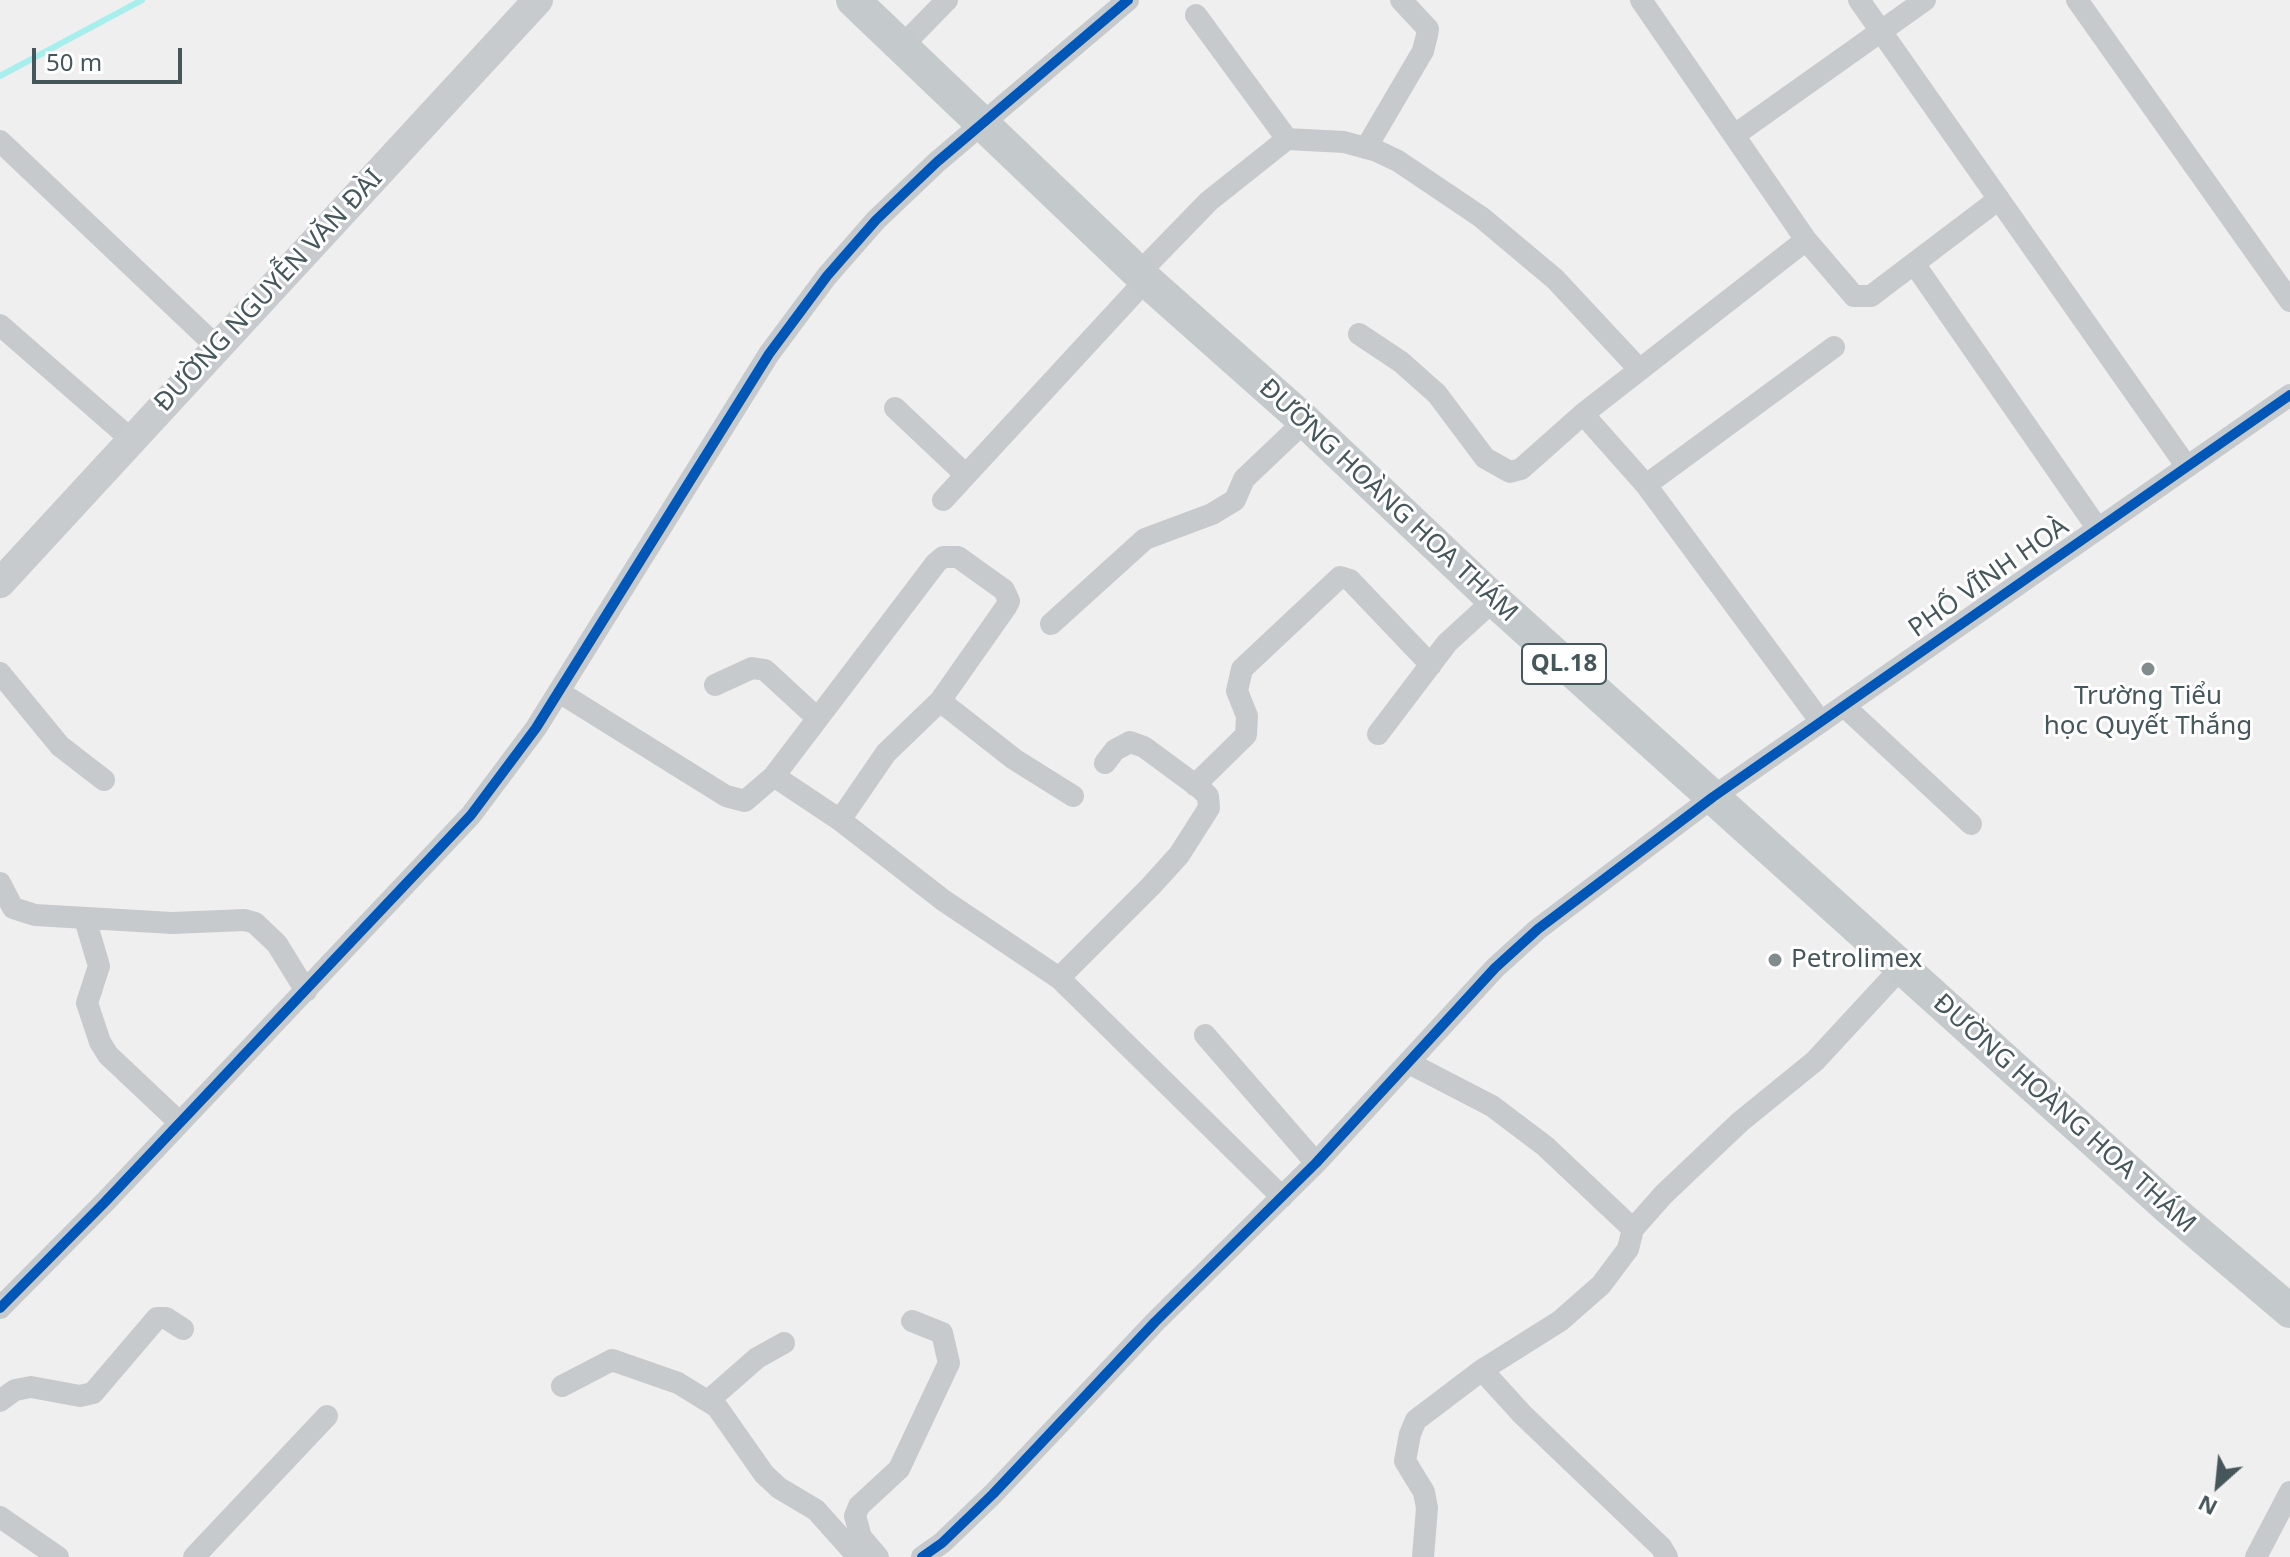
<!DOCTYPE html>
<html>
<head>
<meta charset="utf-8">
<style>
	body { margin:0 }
	#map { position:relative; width:2290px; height:1557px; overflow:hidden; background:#f0efef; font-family:"Noto Sans",sans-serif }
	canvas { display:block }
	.north { position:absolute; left:2178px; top:1445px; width:80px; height:80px; -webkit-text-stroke:6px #fff; paint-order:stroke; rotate:207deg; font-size:22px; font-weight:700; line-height:32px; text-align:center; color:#46575c }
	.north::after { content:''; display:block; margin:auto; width:28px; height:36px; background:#46575c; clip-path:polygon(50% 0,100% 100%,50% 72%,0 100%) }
	.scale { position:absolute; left:32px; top:48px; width:150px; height:36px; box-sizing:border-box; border:4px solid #46575c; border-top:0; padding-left:10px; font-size:24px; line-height:28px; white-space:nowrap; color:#46575c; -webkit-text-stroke:6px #fff; paint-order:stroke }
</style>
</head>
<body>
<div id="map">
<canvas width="2290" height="1557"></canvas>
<div class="north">N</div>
<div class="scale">50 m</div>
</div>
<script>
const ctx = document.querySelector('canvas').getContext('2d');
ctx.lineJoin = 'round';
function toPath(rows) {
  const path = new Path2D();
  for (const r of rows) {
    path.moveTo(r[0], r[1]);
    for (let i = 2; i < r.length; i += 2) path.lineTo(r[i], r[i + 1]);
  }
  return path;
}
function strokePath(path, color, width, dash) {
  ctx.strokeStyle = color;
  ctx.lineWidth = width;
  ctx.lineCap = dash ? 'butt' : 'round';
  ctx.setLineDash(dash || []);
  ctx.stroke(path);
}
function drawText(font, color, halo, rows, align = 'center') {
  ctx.font = font + ' "Noto Sans",sans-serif';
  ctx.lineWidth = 6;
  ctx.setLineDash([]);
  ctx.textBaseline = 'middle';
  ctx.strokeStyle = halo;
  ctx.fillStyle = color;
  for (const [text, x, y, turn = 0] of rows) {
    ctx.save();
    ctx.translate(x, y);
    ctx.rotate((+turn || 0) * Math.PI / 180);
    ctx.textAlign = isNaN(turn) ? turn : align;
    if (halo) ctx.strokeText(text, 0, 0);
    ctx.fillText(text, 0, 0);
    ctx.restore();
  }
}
const stream = toPath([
	[0,76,142,0]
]);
const street = toPath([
	[1641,0,1806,240,1854,296,1871,296,1999,199],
	[1859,0,2187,467],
	[2077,0,2290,301],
	[1196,15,1287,139],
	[901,47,947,0],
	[1736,134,1925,0],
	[0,141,216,346],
	[1366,148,1423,51,1427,35,1428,29,1401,0],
	[1915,265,2098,529],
	[1139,273,1209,201,1287,139,1344,142,1377,151,1398,161,1481,217,1555,279,1639,369],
	[0,325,133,441],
	[1359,334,1401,362,1437,394,1485,458,1510,472,1521,469,1583,414,1806,240],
	[895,408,966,475],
	[1583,414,1646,485,1821,722],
	[1646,485,1834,347],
	[943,500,1146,280],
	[1051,624,1145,539,1212,514,1235,500,1244,479,1305,421],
	[0,673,60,746,104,780],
	[715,685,752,668,765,670,816,717],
	[559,692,726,796,745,801,774,776,936,563,943,557,958,557,1004,590,1009,601,1006,607,940,701,886,753,840,820],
	[940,701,1014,759,1073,796],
	[1844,706,1971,824],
	[1378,734,1447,643,1494,600],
	[774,776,840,820,943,900,1059,978,1282,1197],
	[1195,785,1246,735,1247,716,1237,691,1242,669,1340,577,1350,580,1431,665],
	[0,883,13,908,35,915,172,923,245,920,255,923,277,944,306,991],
	[85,919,99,966,87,1003,100,1042,108,1055,179,1122],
	[1059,978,1150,887,1179,855,1209,808,1208,796,1201,789,1144,747,1130,742,1115,750,1105,763],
	[1205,1035,1316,1163],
	[1409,1063,1492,1106,1545,1146,1633,1229],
	[0,1308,105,1202,471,815,536,728,769,354,827,276,876,220,937,162,1128,0],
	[562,1386,612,1360,678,1383,717,1407,764,1474,779,1488,816,1510,858,1557],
	[0,1401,15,1390,31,1387,80,1396,93,1393,157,1318,166,1318,183,1329],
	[708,1401,757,1358,784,1343],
	[0,1517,58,1557],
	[194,1557,327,1416],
	[878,1557,861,1537,855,1516,859,1506,899,1469,949,1363,942,1333,912,1321],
	[922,1557,942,1543,993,1494,1155,1322,1316,1163,1495,968,1538,929,1713,797,2290,395],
	[1423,1557,1427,1508,1424,1492,1405,1461,1410,1434,1416,1420,1482,1370],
	[1667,1557,1661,1547,1522,1414,1482,1370,1560,1321,1601,1285,1628,1249,1633,1229,1664,1194,1740,1122,1815,1061,1901,968],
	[2256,1557,2290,1492]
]);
const secondary = toPath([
	[0,583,538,0]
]);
const primary = toPath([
	[853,0,1146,280,1305,421,1494,600,2170,1209,2290,1311]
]);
const cycleway = toPath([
	[0,1308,105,1202,471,815,536,728,769,354,827,276,876,220,937,162,1128,0],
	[922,1557,942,1543,993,1494,1155,1322,1316,1163,1495,968,1538,929,1713,797,2290,395]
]);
const markers = [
	[2148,669,8,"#828c8f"],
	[1775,960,8,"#828c8f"]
];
const shields = [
	[1564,664,84]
];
const shieldNames = [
	["QL.18",1564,664]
];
const streetNames = [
	["ĐƯỜNG NGUYỄN VĂN ĐÀI",269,291,-47],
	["ĐƯỜNG HOÀNG HOA THÁM",1388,501,43],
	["PHỐ VĨNH HOÀ",1989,578,-35],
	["ĐƯỜNG HOÀNG HOA THÁM",2064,1114,42]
];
const poiNames = [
	["Trường Tiểu",2148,697],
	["học Quyết Thắng",2148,727],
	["Petrolimex",1791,960,"left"]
];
strokePath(stream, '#a6efed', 6);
strokePath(street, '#c6cacc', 22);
strokePath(secondary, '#c7cbcd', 30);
strokePath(primary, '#c4cacb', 34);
strokePath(cycleway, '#0057b8', 10);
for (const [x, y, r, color] of markers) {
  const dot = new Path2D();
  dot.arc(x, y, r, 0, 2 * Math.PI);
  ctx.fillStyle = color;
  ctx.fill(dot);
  strokePath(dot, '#fff', 3);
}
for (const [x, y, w] of shields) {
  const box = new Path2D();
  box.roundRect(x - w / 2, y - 20, w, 40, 6);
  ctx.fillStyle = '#fff';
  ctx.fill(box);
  strokePath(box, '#46575c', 2);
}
drawText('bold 24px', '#46575c', null, shieldNames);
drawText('26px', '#46575c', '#fff', streetNames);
drawText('26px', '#46575c', '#fff', poiNames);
</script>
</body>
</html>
